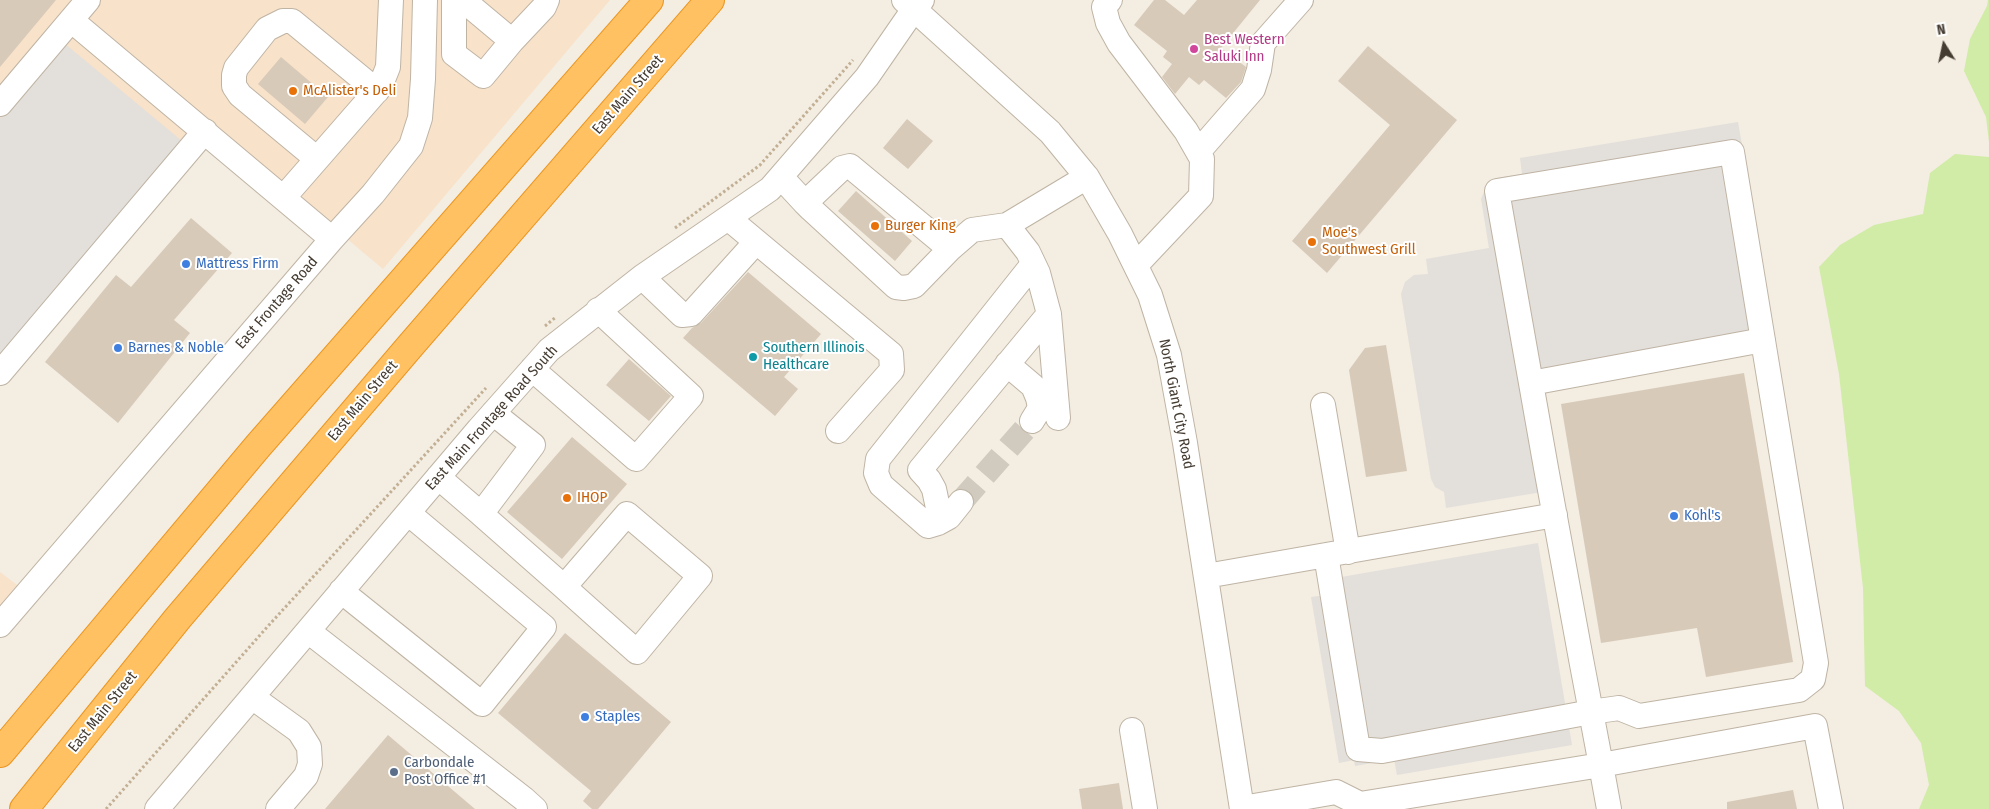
<!DOCTYPE html>
<html>
<head>
<meta charset="utf-8">
<style>
	body { margin:0 }
	#map { position:relative; width:1989px; height:809px; overflow:hidden; background:#f3ede2; font-family:"Fira Sans Condensed",sans-serif }
	canvas { display:block }
	.north { position:absolute; left:1919px; top:20px; width:50px; height:50px; -webkit-text-stroke:4px #fff; paint-order:stroke; rotate:350deg; font-size:14px; font-weight:700; line-height:20px; text-align:center; color:#453c32 }
	.north::after { content:''; display:block; margin:auto; width:18px; height:22px; background:#453c32; clip-path:polygon(50% 0,100% 100%,50% 72%,0 100%) }
</style>
</head>
<body>
<div id="map">
<canvas width="1989" height="809"></canvas>
<div class="north">N</div>
</div>
<script>
const ctx = document.querySelector('canvas').getContext('2d');
ctx.lineJoin = 'round';
function fill(path, color) {
  ctx.fillStyle = color;
  ctx.fill(path, 'evenodd');
}
function toPath(rows) {
  const path = new Path2D();
  for (const r of rows) {
    path.moveTo(r[0], r[1]);
    for (let i = 2; i < r.length; i += 2) path.lineTo(r[i], r[i + 1]);
  }
  return path;
}
function strokePath(path, color, width, dash) {
  ctx.strokeStyle = color;
  ctx.lineWidth = width;
  ctx.lineCap = dash ? 'butt' : 'round';
  ctx.setLineDash(dash || []);
  ctx.stroke(path);
}
function drawText(font, color, halo, rows, align = 'center') {
  ctx.font = font + ' "Fira Sans Condensed",sans-serif';
  ctx.lineWidth = 4;
  ctx.setLineDash([]);
  ctx.textBaseline = 'middle';
  ctx.strokeStyle = halo;
  ctx.fillStyle = color;
  for (const [text, x, y, turn = 0] of rows) {
    ctx.save();
    ctx.translate(x, y);
    ctx.rotate((+turn || 0) * Math.PI / 180);
    ctx.textAlign = isNaN(turn) ? turn : align;
    if (halo) ctx.strokeText(text, 0, 0);
    ctx.fillText(text, 0, 0);
    ctx.restore();
  }
}
const commercial = toPath([
	[0,0,610,0,383,269,215,128,0,382],
	[0,572,21,588,0,614]
]);
const green = toPath([
	[1988,0,1989,0,1989,142,1986,117,1964,71,1970,39,1987,6],
	[1955,154,1989,157,1989,809,1919,809,1929,785,1921,743,1899,711,1865,686,1863,588,1839,374,1819,267,1840,245,1874,225,1923,214,1930,173]
]);
const parking = toPath([
	[64,43,182,141,0,358,0,118],
	[1738,122,1777,348,1537,388,1554,490,1446,508,1444,492,1435,487,1431,479,1401,294,1405,282,1414,275,1428,274,1426,259,1489,248,1481,199,1486,187,1496,178,1522,174,1520,158],
	[1538,543,1572,745,1397,775,1394,759,1355,766,1354,760,1339,763,1311,597,1326,595,1324,580]
]);
const building = toPath([
	[0,0,56,0,0,67],
	[1154,0,1165,0,1184,15,1197,0,1260,0,1221,48,1246,67,1241,82,1226,98,1204,80,1199,85,1189,77,1175,94,1162,77,1172,64,1163,57,1167,51,1134,25],
	[1368,46,1457,120,1327,273,1292,241,1390,125,1338,81],
	[281,57,328,97,305,124,258,84],
	[907,119,933,141,908,169,883,148],
	[856,191,912,241,895,261,838,211],
	[191,218,232,253,174,320,190,333,118,423,45,362,116,275,131,287],
	[748,272,821,334,784,377,798,389,775,416,683,338,692,328,701,323],
	[1386,345,1407,471,1366,477,1349,370,1365,348],
	[629,359,671,396,649,421,606,385],
	[1744,373,1793,662,1706,677,1697,628,1601,643,1561,404],
	[572,437,627,484,562,559,507,512],
	[565,633,671,722,598,809,592,809,583,801,591,791,498,713],
	[388,735,475,809,325,809],
	[1119,783,1123,809,1082,809,1079,789],
	[1793,790,1797,809,1727,809,1727,802]
]);
const minorTunnel = toPath([
	[961,502,1032,421]
]);
const path = toPath([
	[675,228,760,165,853,60],
	[545,326,556,317],
	[106,809,269,625,486,388]
]);
const minor = toPath([
	[454,0,454,54,483,76,512,41,463,0],
	[904,0,1050,132,1087,177,1120,234,1150,295,1169,355,1185,443,1242,809],
	[1110,0,1104,7,1108,23,1119,43,1186,131,1202,159,1201,196,1136,265],
	[71,20,332,239],
	[512,41,544,7,547,0],
	[0,104,88,0],
	[1198,152,1253,89,1259,70,1263,43,1301,0],
	[317,159,240,95,234,86,234,75,236,68,267,29,283,21,292,21,377,91],
	[781,177,805,203,811,209,896,287,904,288,914,286,950,249,850,166,842,168,805,203],
	[284,197,380,87,388,67,391,0],
	[728,218,891,354,892,370,838,431],
	[1007,225,1028,252,1038,273,1049,314,1058,418],
	[950,249,972,230,1007,225,1087,177],
	[642,277,682,315,691,314,756,242],
	[1007,364,1033,386,1038,398,1040,408,1032,421],
	[532,369,636,459,691,396,598,310],
	[0,373,205,131],
	[1531,383,1763,340],
	[1323,405,1348,552],
	[438,477,481,514,533,445,493,413],
	[961,502,949,517,938,523,928,526,881,485,876,473,878,459,1033,264],
	[481,514,564,587,602,621,637,652,700,576,627,514,564,587],
	[938,523,938,508,934,489,929,480,920,470,1049,314],
	[1326,555,1358,749,1382,751,1591,712,1619,708,1639,716,1799,690,1813,679,1816,663,1732,152,1497,191,1546,468,1581,659,1601,765,1609,809],
	[1206,576,1555,515],
	[341,591,482,704,544,627,408,513],
	[0,625,332,239,373,194,411,146,420,118,423,79,425,0],
	[308,631,524,799,535,809],
	[252,697,299,731,309,747,310,764,306,776,278,809],
	[1132,730,1145,809],
	[1242,808,1336,792,1360,804],
	[157,809,479,429,549,350,642,277,770,189,867,77,914,9,922,0],
	[1361,809,1360,804,1601,765,1815,726,1831,809]
]);
const highway = toPath([
	[0,753,258,446,649,0],
	[24,809,178,618,411,345,710,0]
]);
const markers = [
	[1194,49,5,"#d1479c"],
	[293,91,5,"#e8710a"],
	[875,226,5,"#e8710a"],
	[1312,242,5,"#e8710a"],
	[186,264,5,"#3f7fe0"],
	[118,348,5,"#3f7fe0"],
	[753,357,5,"#0f9aa8"],
	[567,498,5,"#e8710a"],
	[1674,516,5,"#3f7fe0"],
	[585,717,5,"#3f7fe0"],
	[394,772,5,"#5c6f8a"]
];
const hotelNames = [
	["Best Western",1204,40],
	["Saluki Inn",1204,57]
];
const foodNames = [
	["McAlister's Deli",303,91],
	["Burger King",885,226],
	["Moe's",1322,233],
	["Southwest Grill",1322,250],
	["IHOP",577,498]
];
const streetNames = [
	["East Main Street",628,95,-49],
	["East Frontage Road",277,303,-49],
	["East Main Street",363,401,-50],
	["North Giant City Road",1176,404,79],
	["East Main Frontage Road South",492,418,-48],
	["East Main Street",103,712,-51]
];
const shopNames = [
	["Mattress Firm",196,264],
	["Barnes & Noble",128,348],
	["Kohl's",1684,516],
	["Staples",595,717]
];
const cultureNames = [
	["Southern Illinois",763,348],
	["Healthcare",763,365]
];
const serviceNames = [
	["Carbondale",404,763],
	["Post Office #1",404,780]
];
fill(commercial, '#f8e2ca');
fill(green, '#d0eca6');
fill(parking, '#e3dfdb');
fill(building, '#d8cab9');
strokePath(minorTunnel, '#d0cabf', 24, [24, 12]);
strokePath(minor, '#bfb4a4', 26);
strokePath(highway, '#eb9623', 30);
strokePath(path, '#c2af94', 3, [2.5, 2.5]);
strokePath(minor, '#fff', 24);
strokePath(highway, '#ffc161', 28);
for (const [x, y, r, color] of markers) {
  const dot = new Path2D();
  dot.arc(x, y, r, 0, 2 * Math.PI);
  ctx.fillStyle = color;
  ctx.fill(dot);
  strokePath(dot, '#fff', 2);
}
drawText('15px', '#b23c85', '#fff', hotelNames, 'left');
drawText('15px', '#c56008', '#fff', foodNames, 'left');
drawText('15px', '#453c32', '#fff', streetNames);
drawText('15px', '#366cbe', '#fff', shopNames, 'left');
drawText('15px', '#0d838f', '#fff', cultureNames, 'left');
drawText('15px', '#4e5e75', '#fff', serviceNames, 'left');
</script>
</body>
</html>
